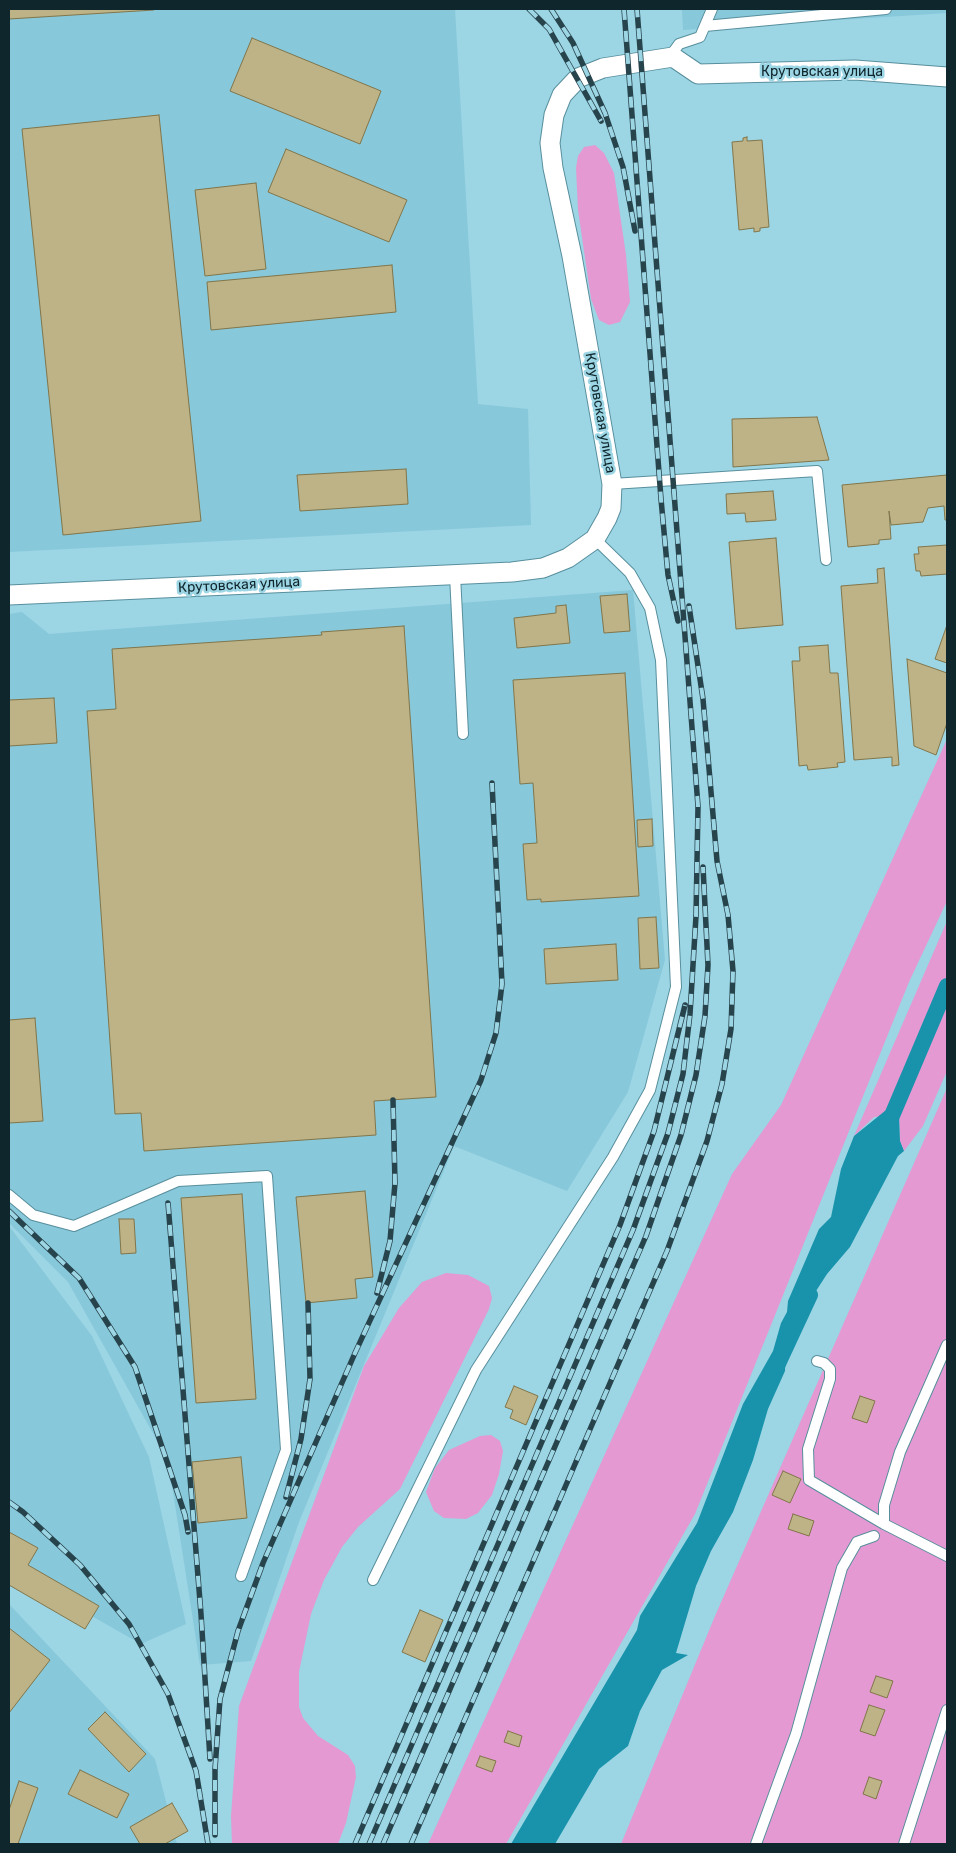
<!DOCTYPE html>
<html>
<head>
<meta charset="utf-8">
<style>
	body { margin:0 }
	#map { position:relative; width:956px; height:1853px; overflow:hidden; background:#9cd5e4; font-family:Rubik,sans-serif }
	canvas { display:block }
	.frame { position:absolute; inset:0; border:10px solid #0f262c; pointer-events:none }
</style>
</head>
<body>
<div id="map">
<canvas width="956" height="1853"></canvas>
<div class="frame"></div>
</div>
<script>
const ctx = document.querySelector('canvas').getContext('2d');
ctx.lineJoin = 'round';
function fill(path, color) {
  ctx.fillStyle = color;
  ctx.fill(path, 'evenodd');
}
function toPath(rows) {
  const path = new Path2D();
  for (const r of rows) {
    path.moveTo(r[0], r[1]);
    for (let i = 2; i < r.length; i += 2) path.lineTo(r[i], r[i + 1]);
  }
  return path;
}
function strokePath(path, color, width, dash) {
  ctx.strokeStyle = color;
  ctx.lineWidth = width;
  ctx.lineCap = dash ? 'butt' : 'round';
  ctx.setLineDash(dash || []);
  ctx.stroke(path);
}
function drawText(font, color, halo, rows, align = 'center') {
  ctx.font = font + ' Rubik,sans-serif';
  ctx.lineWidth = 5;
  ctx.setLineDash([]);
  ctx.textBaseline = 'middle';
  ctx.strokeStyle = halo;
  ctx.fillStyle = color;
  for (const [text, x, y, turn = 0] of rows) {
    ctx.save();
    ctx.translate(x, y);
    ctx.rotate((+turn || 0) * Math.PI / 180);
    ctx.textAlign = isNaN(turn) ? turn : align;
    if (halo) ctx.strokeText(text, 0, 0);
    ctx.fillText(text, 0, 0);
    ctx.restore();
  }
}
const built = toPath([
	[9,9,455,9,478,404,528,409,531,525,9,552],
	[682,9,947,9,947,13,683,30],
	[633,590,665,960,628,1092,567,1191,454,1146,299,1522,251,1661,200,1665,168,1460,68,1282,9,1223,9,614,22,612,49,634],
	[9,1226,92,1336,149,1457,186,1624,141,1644,9,1569],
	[9,1604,155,1759,177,1844,9,1844]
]);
const green = toPath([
	[595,145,604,153,614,173,626,255,630,302,620,322,609,325,599,320,591,299,578,210,576,168,578,156,584,147],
	[947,739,947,901,909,982,695,1514,506,1844,428,1844,732,1174,781,1105],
	[947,921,947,1071,923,1126,904,1151,900,1141,899,1115,874,1117,854,1136],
	[947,1088,947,1844,621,1844,715,1616],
	[446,1273,468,1275,489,1286,492,1298,489,1309,400,1489,358,1527,342,1547,324,1580,311,1614,299,1672,299,1707,303,1718,318,1736,348,1755,355,1766,356,1777,346,1823,338,1844,232,1844,231,1816,239,1706,364,1366,399,1308,422,1282],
	[491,1435,500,1441,503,1451,499,1474,492,1495,478,1513,466,1519,444,1518,434,1511,426,1492,435,1468,449,1450,480,1436]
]);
const water = toPath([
	[896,1102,899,1115,900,1141,904,1151,898,1156,850,1247,827,1274,794,1325,786,1344,785,1371,768,1409,753,1460,733,1512,711,1551,696,1586,676,1653,688,1655,662,1670,640,1711,628,1746,599,1769,555,1844,511,1844,637,1630,640,1616,697,1523,743,1404,773,1351,781,1323,787,1312,788,1301,819,1229,831,1217,841,1169,854,1136]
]);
const canal = toPath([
	[888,1125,947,986],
	[777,1366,810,1295]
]);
const building = toPath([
	[9,9,153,9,154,10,9,19,9,9],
	[252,38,381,91,360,144,230,91,252,38],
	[159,115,201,521,63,535,22,129,159,115],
	[747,137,747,141,762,140,769,227,760,228,760,231,754,232,754,228,739,230,732,142,743,141,743,138,747,137],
	[286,149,407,200,389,242,268,192,286,149],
	[256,183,266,269,205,276,195,190,256,183],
	[392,265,396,312,211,330,207,282,392,265],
	[817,417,829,460,733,467,732,419,817,417],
	[406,469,408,504,300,511,297,475,406,469],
	[947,475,947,520,945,520,944,506,928,508,923,522,891,525,889,511,891,539,879,540,879,544,848,547,842,485,947,475],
	[773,491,776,520,746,522,745,513,727,514,726,494,773,491],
	[776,538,783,625,736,629,729,542,776,538],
	[947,545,947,574,921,576,920,571,916,571,914,554,919,554,918,547,947,545],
	[884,568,899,765,892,766,892,757,854,760,841,586,878,583,877,569,884,568],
	[627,594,630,631,604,633,600,596,627,594],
	[566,605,570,643,517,648,514,618,556,613,556,606,566,605],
	[947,625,947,663,935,659,947,625],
	[404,626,436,1097,374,1101,376,1135,144,1151,141,1113,115,1114,87,711,116,709,112,649,322,635,321,632,404,626],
	[828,645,830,673,838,673,845,762,837,763,838,767,808,770,807,765,799,766,792,661,800,661,799,647,828,645],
	[907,659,947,673,947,723,936,755,914,746,907,659],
	[625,673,639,896,541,902,541,899,527,900,523,844,537,843,533,783,520,784,513,680,625,673],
	[54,698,57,743,9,746,9,700,54,698],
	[652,819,653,846,638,847,637,820,652,819],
	[656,917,659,968,640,969,638,918,656,917],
	[616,944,618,980,546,984,544,949,616,944],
	[35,1018,43,1121,9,1123,9,1020,35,1018],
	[365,1191,373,1277,355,1279,357,1298,306,1303,296,1197,365,1191],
	[242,1194,256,1399,196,1403,181,1198,242,1194],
	[119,1219,134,1219,136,1253,121,1254,119,1219],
	[514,1386,538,1396,526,1425,510,1418,513,1410,505,1407,514,1386],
	[860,1396,875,1401,867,1423,852,1418,860,1396],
	[241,1457,247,1518,198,1523,192,1462,241,1457],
	[783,1471,801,1479,790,1503,772,1495,783,1471],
	[793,1514,814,1521,809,1536,788,1529,793,1514],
	[9,1532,38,1548,28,1565,99,1606,85,1629,9,1585,9,1532],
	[420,1610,443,1620,425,1662,402,1652,420,1610],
	[9,1628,50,1660,9,1713,9,1628],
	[876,1676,893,1681,887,1698,870,1692,876,1676],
	[869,1705,885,1710,875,1736,860,1731,869,1705],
	[105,1712,146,1754,129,1772,88,1729,105,1712],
	[508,1731,522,1736,519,1747,504,1742,508,1731],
	[480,1756,496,1761,492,1772,476,1766,480,1756],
	[80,1770,129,1794,117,1818,68,1794,80,1770],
	[869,1777,882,1781,876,1799,863,1794,869,1777],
	[19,1781,38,1788,18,1844,9,1844,9,1810,19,1781],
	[172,1803,188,1831,165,1844,140,1844,130,1827,172,1803]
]);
const lane = toPath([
	[705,26,886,9],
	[673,57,674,51,679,44,700,37,712,9],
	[612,484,817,471,826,560],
	[455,575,463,734],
	[9,1195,33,1215,74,1226,178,1181,267,1176,286,1450,241,1576],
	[817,1361,824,1363,830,1369,830,1379,808,1449,809,1480,884,1524,947,1556],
	[884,1524,884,1505,900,1452,947,1345],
	[373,1580,476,1370,613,1157,650,1090,676,987,661,660,650,608,630,573,595,539],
	[756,1844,796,1734,842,1568,857,1542,874,1536],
	[904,1844,947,1710]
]);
const street = toPath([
	[9,595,512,572,543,568,568,558,595,539,607,518,611,508,612,484,572,256,553,168,550,143,554,115,562,95,578,78,603,68,673,57,698,74,855,70,947,77]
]);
const rail = toPath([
	[529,9,549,29,601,121],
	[551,9,573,43,605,113,623,167,635,231],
	[624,9,661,499,668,575,678,621],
	[168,1203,201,1614,210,1759],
	[9,1211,79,1278,135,1367,185,1515,188,1532],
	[377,1293,390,1241,395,1183,393,1100],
	[286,1497,301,1439,310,1379,308,1303],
	[9,1502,23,1512,80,1565,129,1624,168,1694,196,1771,208,1844],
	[215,1835,215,1769,220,1699,238,1631,263,1563,355,1353,481,1080,496,1033,502,984,492,783],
	[355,1844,620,1225,654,1131,685,1005],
	[369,1844,633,1230,668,1133,683,1074,690,1014,696,916,698,806,637,9],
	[383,1844,646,1236,681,1135,696,1075,705,1016,708,965,703,867],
	[411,1844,667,1251,707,1141,722,1084,731,1029,733,971,728,915,717,861,703,699,689,606]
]);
const streetNames = [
	["Крутовская улица",822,72],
	["Крутовская улица",600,413,80],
	["Крутовская улица",239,585,-3]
];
fill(built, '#87c8da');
fill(green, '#e499d2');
fill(water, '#1893ab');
strokePath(canal, '#1893ab', 16);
fill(building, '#beb386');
strokePath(building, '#81764b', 1);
strokePath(lane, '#588f9d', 12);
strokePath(street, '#588f9d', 21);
strokePath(lane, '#fff', 10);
strokePath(street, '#fff', 19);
strokePath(rail, '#27444c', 5.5);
strokePath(rail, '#9cd5e4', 4, [11]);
drawText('14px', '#0f262c', '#9cd5e4', streetNames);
</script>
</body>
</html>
